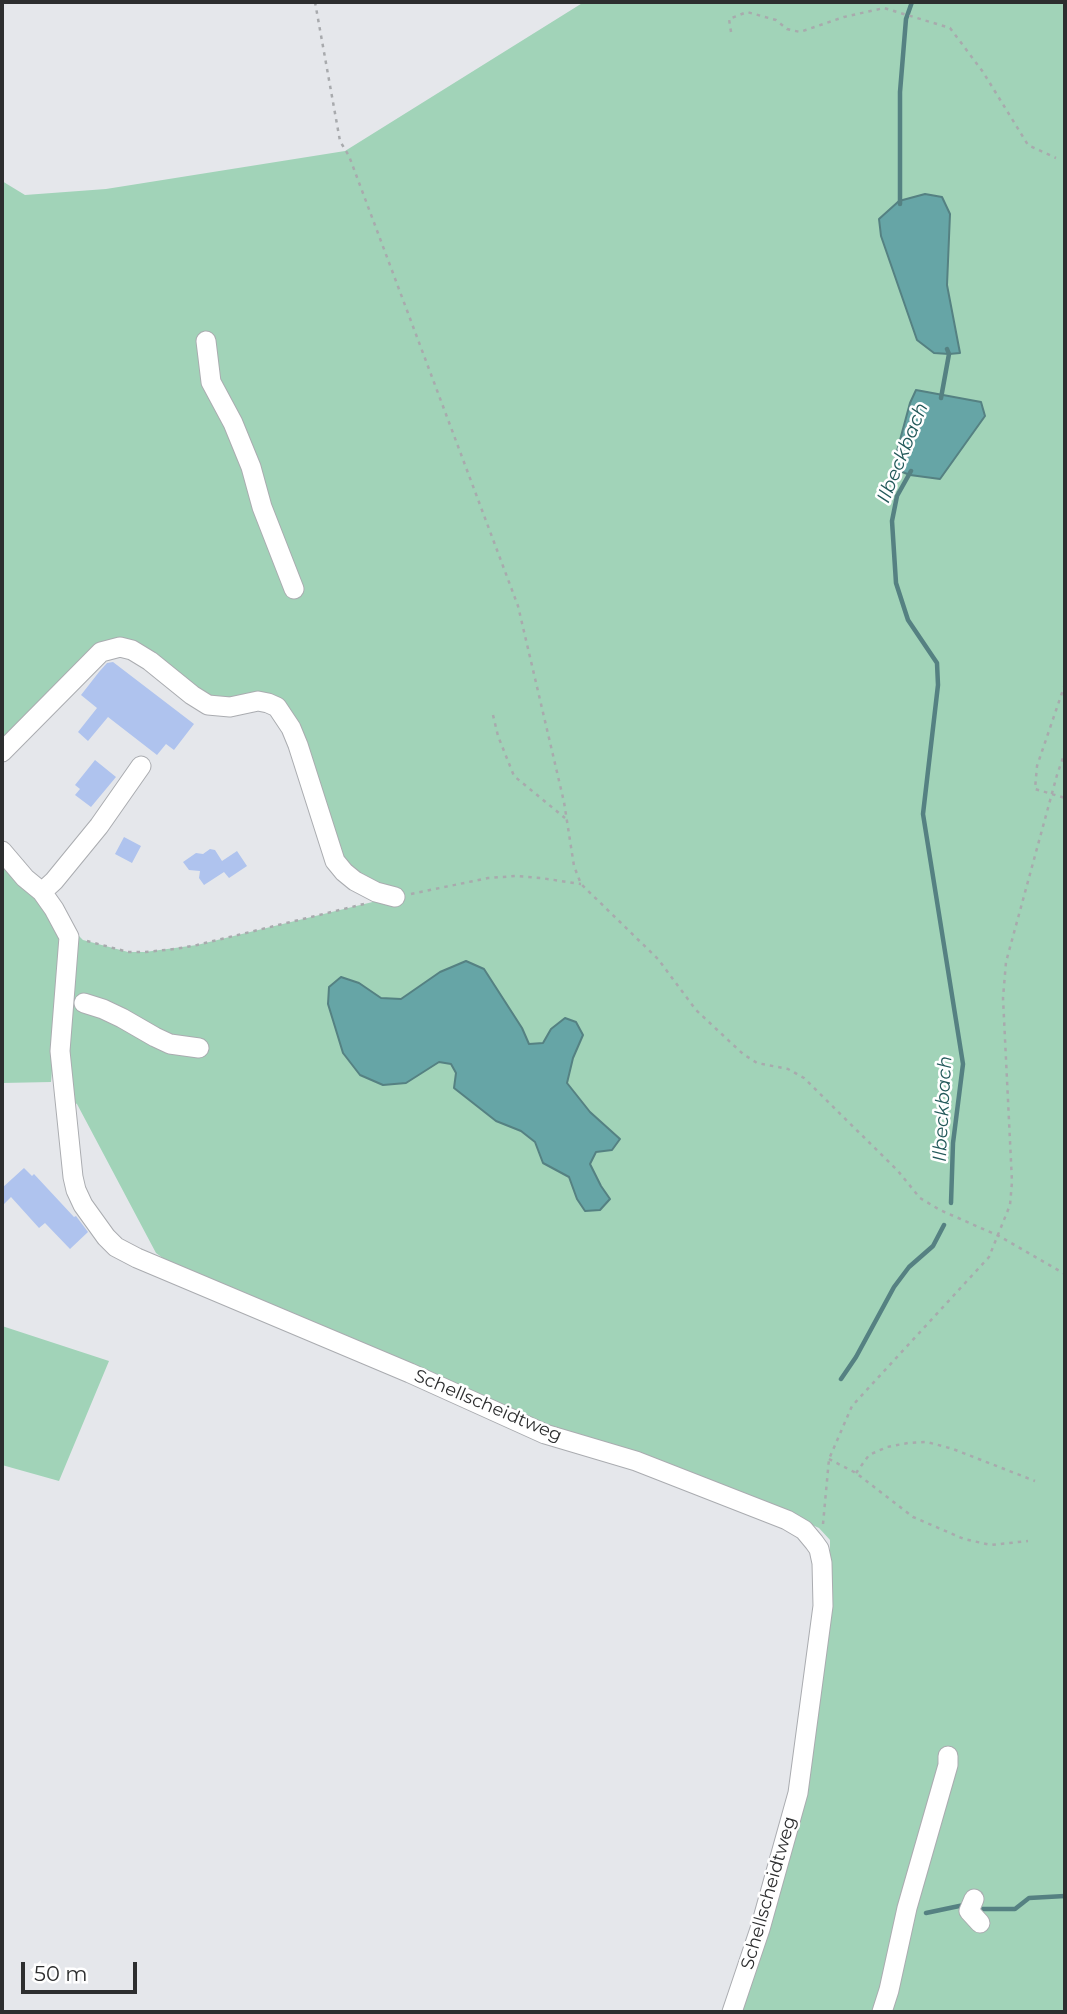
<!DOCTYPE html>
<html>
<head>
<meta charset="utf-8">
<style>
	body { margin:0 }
	#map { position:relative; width:1067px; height:2014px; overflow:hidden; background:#e5e7eb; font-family:Montserrat,sans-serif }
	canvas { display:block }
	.frame { position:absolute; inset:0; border:4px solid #2d2e2f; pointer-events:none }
	.scale { position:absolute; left:21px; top:1962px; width:116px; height:32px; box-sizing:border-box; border:4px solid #2d2e2f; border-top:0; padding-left:9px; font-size:21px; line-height:24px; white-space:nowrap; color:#2d2e2f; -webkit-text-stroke:5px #fff; paint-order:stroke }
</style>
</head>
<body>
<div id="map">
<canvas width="1067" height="2014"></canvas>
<div class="frame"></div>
<div class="scale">50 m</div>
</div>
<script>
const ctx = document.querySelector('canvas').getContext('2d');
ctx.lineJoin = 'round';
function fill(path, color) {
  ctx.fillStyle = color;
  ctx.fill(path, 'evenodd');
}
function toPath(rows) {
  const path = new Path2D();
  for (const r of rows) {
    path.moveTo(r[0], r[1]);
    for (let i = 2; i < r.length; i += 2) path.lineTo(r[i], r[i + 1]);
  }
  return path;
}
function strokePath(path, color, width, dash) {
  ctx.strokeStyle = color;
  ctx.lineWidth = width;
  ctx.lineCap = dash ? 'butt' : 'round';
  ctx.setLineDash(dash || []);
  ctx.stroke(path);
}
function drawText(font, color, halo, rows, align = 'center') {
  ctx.font = font + ' Montserrat,sans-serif';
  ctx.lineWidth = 5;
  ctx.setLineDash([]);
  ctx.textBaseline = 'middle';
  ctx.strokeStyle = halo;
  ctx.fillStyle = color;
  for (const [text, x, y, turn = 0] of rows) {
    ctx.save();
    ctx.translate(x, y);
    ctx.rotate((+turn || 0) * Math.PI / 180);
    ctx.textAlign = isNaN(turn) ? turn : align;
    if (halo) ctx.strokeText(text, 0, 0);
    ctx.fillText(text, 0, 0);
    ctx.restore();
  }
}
const green = toPath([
	[584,2,1065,2,1065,2012,736,2012,782,1882,830,1584,830,1540,819,1528,772,1507,636,1452,546,1424,175,1267,156,1253,77,1104,68,1099,71,928,83,940,128,952,145,952,197,945,393,897,344,872,277,707,230,707,120,647,2,741,2,181,25,195,106,189,345,151],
	[2,859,57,922,61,964,51,1082,2,1083],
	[2,1326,109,1361,59,1481,2,1465]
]);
const water = toPath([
	[925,194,942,197,950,214,947,285,960,353,949,354,934,353,917,340,881,236,879,219,899,201,925,194],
	[916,390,981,402,985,416,940,479,910,475,897,470,897,451,910,403,916,390],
	[466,961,484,969,522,1028,529,1044,543,1043,551,1029,565,1018,576,1022,583,1035,573,1058,567,1083,590,1112,620,1139,612,1150,596,1152,590,1164,601,1186,610,1199,600,1210,585,1211,577,1199,569,1177,543,1163,535,1142,521,1131,496,1121,454,1088,456,1073,451,1064,439,1062,406,1083,383,1085,360,1075,343,1053,328,1004,329,987,341,977,359,983,381,998,401,999,440,972,466,961]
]);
const stream = toPath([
	[900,204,900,92,906,19,912,2],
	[941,398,949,354,947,349],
	[911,471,897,496,892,521,896,583,908,620,937,663,938,685,923,814,963,1064,953,1143,951,1203],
	[841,1379,856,1357,894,1287,909,1267,933,1246,944,1225],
	[978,1909,1015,1909,1029,1898,1065,1896],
	[926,1913,964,1905]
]);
const building = toPath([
	[113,662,194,724,174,750,166,744,157,755,108,717,88,741,78,732,97,708,81,695,99,672,107,663],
	[95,760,116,777,91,807,75,795,80,789,75,785],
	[124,837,141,846,132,863,115,854],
	[210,849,215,850,222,861,237,851,247,866,229,878,224,872,204,885,199,878,200,871,189,870,183,862,196,853,203,854],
	[24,1168,32,1176,34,1174,74,1217,76,1216,88,1232,70,1249,45,1223,39,1228,11,1197,2,1206,2,1188]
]);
const path = toPath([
	[315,2,340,141,349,156,518,606,564,802,574,866,581,884,658,959,696,1010,743,1054,757,1063,788,1069,804,1078,898,1171,920,1198,940,1210,999,1236,1065,1274],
	[731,32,729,19,747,12,776,20,787,29,800,32,844,17,884,8,950,28,983,72,1028,145,1056,158],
	[1065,684,1037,766,1035,789,1065,798],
	[493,715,498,736,514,776,565,818],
	[411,894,488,878,516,876,541,878,581,884],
	[87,941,128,952,145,952,175,949,197,945,364,904],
	[829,1459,856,1473,913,1517,964,1539,991,1545,1028,1541],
	[856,1473,869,1455,887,1447,908,1443,927,1442,953,1449,1035,1481],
	[823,1524,829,1459,852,1406,989,1257,1010,1205,1012,1182,1003,998,1006,962,1057,775,1065,752]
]);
const minor = toPath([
	[206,341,211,382,233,423,251,467,262,507,294,589],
	[2,752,101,652,120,647,132,650,150,661,192,695,208,705,230,707,258,701,268,703,277,707,291,728,298,745,335,861,344,872,355,881,376,892,395,897],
	[2,851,25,878,42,892,54,909,69,937,60,1051,73,1177,76,1190,83,1205,106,1237,116,1247,137,1258,410,1373,545,1434,636,1461,787,1520,804,1530,814,1542,819,1549,822,1563,823,1606,798,1793,760,1929,732,2012],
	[42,892,54,881,99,826,141,766],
	[84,1003,103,1009,122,1018,155,1037,170,1044,199,1048],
	[974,1899,969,1911,980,1923],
	[882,2012,889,1990,907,1908,948,1765,948,1756]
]);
const streetNames = [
	["Schellscheidtweg",488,1406,23],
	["Schellscheidtweg",769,1893,-74]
];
const waterNames = [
	["Ilbeckbach",903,453,-68],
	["Ilbeckbach",943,1109,-87]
];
fill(green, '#a1d3b8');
fill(water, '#66a5a6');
strokePath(water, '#558182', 2);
strokePath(stream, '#558182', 4.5);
fill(building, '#afc3ee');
strokePath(minor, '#aaacb0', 21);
strokePath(path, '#a8aaad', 2.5, [3.5, 5]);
strokePath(minor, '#fff', 19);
drawText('18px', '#2d2e2f', '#fff', streetNames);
drawText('italic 19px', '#23595a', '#fff', waterNames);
</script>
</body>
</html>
